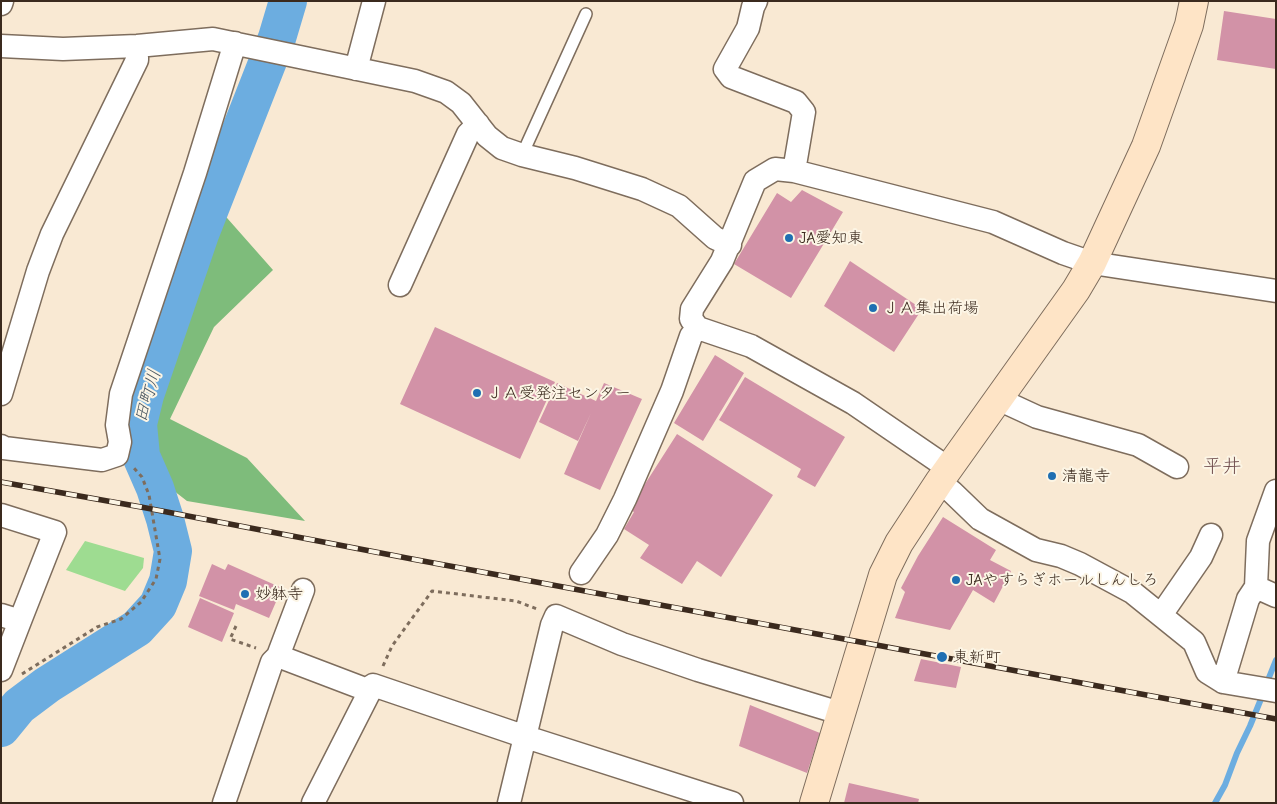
<!DOCTYPE html>
<html>
<head>
<meta charset="utf-8">
<style>
	body { margin:0 }
	#map { position:relative; width:1277px; height:804px; overflow:hidden; background:#f9e9d3; font-family:"Comic Neue",sans-serif }
	canvas { display:block }
	.frame { position:absolute; inset:0; border:2px solid #3b2a1e; pointer-events:none }
</style>
</head>
<body>
<div id="map">
<canvas width="1277" height="804"></canvas>
<div class="frame"></div>
</div>
<script>
const ctx = document.querySelector('canvas').getContext('2d');
ctx.lineJoin = 'round';
function fill(path, color) {
  ctx.fillStyle = color;
  ctx.fill(path, 'evenodd');
}
function toPath(rows) {
  const path = new Path2D();
  for (const r of rows) {
    path.moveTo(r[0], r[1]);
    for (let i = 2; i < r.length; i += 2) path.lineTo(r[i], r[i + 1]);
  }
  return path;
}
function strokePath(path, color, width, dash) {
  ctx.strokeStyle = color;
  ctx.lineWidth = width;
  ctx.lineCap = dash ? 'butt' : 'round';
  ctx.setLineDash(dash || []);
  ctx.stroke(path);
}
function drawText(font, color, halo, rows, align = 'center') {
  ctx.font = font + ' "Comic Neue","Klee One",sans-serif';
  ctx.lineWidth = 4;
  ctx.setLineDash([]);
  ctx.textBaseline = 'middle';
  ctx.strokeStyle = halo;
  ctx.fillStyle = color;
  for (const [text, x, y, turn = 0] of rows) {
    ctx.save();
    ctx.translate(x, y);
    ctx.rotate((+turn || 0) * Math.PI / 180);
    ctx.textAlign = isNaN(turn) ? turn : align;
    if (halo) ctx.strokeText(text, 0, 0);
    ctx.fillText(text, 0, 0);
    ctx.restore();
  }
}
const green = toPath([
	[85,541,144,558,143,568,125,591,66,570]
]);
const forest = toPath([
	[220,210,273,270,214,327,170,419,247,458,305,521,187,501,169,487,151,454,156,410]
]);
const stream = toPath([
	[1266,685,1276,660],
	[1215,803,1225,785,1237,753,1250,726,1263,694]
]);
const river = toPath([
	[1,728,19,706,47,685,137,628,158,605,168,581,173,551,165,519,155,488,141,456,138,424,145,395,200,234,277,38,288,1]
]);
const building = toPath([
	[1224,11,1276,19,1276,69,1217,60],
	[802,190,843,212,791,298,734,264,777,193,791,202],
	[850,261,922,309,894,352,824,306],
	[435,327,555,382,520,459,400,404],
	[715,355,744,373,703,441,674,423],
	[745,377,845,437,815,487,797,477,801,469,719,420],
	[557,383,596,401,604,383,642,399,600,490,564,474,591,413,578,441,539,422],
	[677,434,773,495,721,577,697,561,682,584,640,558,649,545,624,529,634,512,629,509],
	[943,517,996,550,990,560,1011,571,994,603,973,590,950,630,895,618,905,592,901,588,918,556],
	[212,564,225,570,228,564,282,588,269,618,236,604,234,610,199,596],
	[200,598,234,613,222,642,188,627],
	[921,659,961,667,956,688,914,681],
	[750,705,820,733,807,773,739,746],
	[849,783,919,799,918,803,844,803]
]);
const path = toPath([
	[236,626,230,639,256,648],
	[383,666,392,646,432,591,516,601,537,609],
	[22,674,97,627,121,619,141,602,156,579,160,559,149,495,142,477,134,468]
]);
const lane = toPath([
	[522,155,586,14]
]);
const street = toPath([
	[756,1,753,7,748,28,725,69,731,77,796,102,804,112,794,171],
	[1,4,2,1],
	[1,46,63,49,137,46,213,39,415,81,446,92,461,103,487,136,502,148,522,155,575,168,642,189,679,206,715,238,730,245],
	[356,69,374,1],
	[400,285,468,134,478,124],
	[698,328,751,346,853,403,948,468],
	[1,394,38,271,52,234,137,60,137,46],
	[998,399,1037,417,1138,445,1177,467],
	[1,446,4,448,102,460,117,455,120,442,117,425,121,394,195,173,235,43],
	[939,482,952,492,980,519,1036,550,1061,556,1080,564,1132,592,1194,642,1207,672,1223,682,1276,691],
	[1,515,55,532,20,621,1,615],
	[581,573,607,535,625,499,672,391,691,336,698,328,691,319,692,309,722,261,755,181,775,169,794,171,993,222,1063,253,1092,263,1276,291],
	[1256,587,1276,596],
	[1161,615,1201,557,1211,535],
	[278,656,303,590],
	[1,670,20,621],
	[1223,682,1248,599,1256,587,1258,541,1276,491],
	[224,803,272,662,278,656,370,691],
	[313,803,373,685,526,737,732,803],
	[509,803,552,625,556,616,622,644,698,670,840,713]
]);
const secondary = toPath([
	[814,803,883,575,899,543,939,482,1076,290,1092,263,1146,146,1189,25,1194,1]
]);
const rail = toPath([
	[1,482,141,507,412,559,1276,719]
]);
const markers = [
	[789,238,5,"#1f6fb2"],
	[873,308,5,"#1f6fb2"],
	[477,393,5,"#1f6fb2"],
	[1052,476,5,"#1f6fb2"],
	[956,580,5,"#1f6fb2"],
	[245,594,5,"#1f6fb2"],
	[942,657,6,"#1f6fb2"]
];
const poiNames = [
	["JA愛知東",799,238],
	["ＪＡ集出荷場",883,308],
	["ＪＡ受発注センター",487,393],
	["清龍寺",1062,476],
	["JAやすらぎホールしんしろ",966,580],
	["妙躰寺",255,594],
	["東新町",953,657]
];
const waterNames = [
	["田町川",148,396,-74]
];
const quarterNames = [
	["平井",1222,467]
];
fill(green, '#9edc91');
fill(forest, '#7ebc7b');
strokePath(stream, '#6cade0', 6);
strokePath(river, '#6cade0', 38);
fill(building, '#d292a7');
strokePath(lane, '#7e6d5d', 14);
strokePath(street, '#7e6d5d', 25);
strokePath(secondary, '#7e6d5d', 30);
strokePath(path, '#7e6d5d', 3, [4, 4]);
strokePath(lane, '#fff', 11);
strokePath(street, '#fff', 22);
strokePath(secondary, '#fee4c6', 28);
strokePath(rail, '#3b2a1e', 5.5);
strokePath(rail, '#fcf5e5', 4, [11]);
for (const [x, y, r, color] of markers) {
  const dot = new Path2D();
  dot.arc(x, y, r, 0, 2 * Math.PI);
  ctx.fillStyle = color;
  ctx.fill(dot);
  strokePath(dot, '#fcf5e5', 2);
}
drawText('16px', '#3b2a1e', '#fcf5e5', poiNames, 'left');
drawText('italic 18px', '#4c5862', '#fcf5e5', waterNames);
drawText('19px', '#704e4e', '#fcf5e5', quarterNames);
</script>
</body>
</html>
